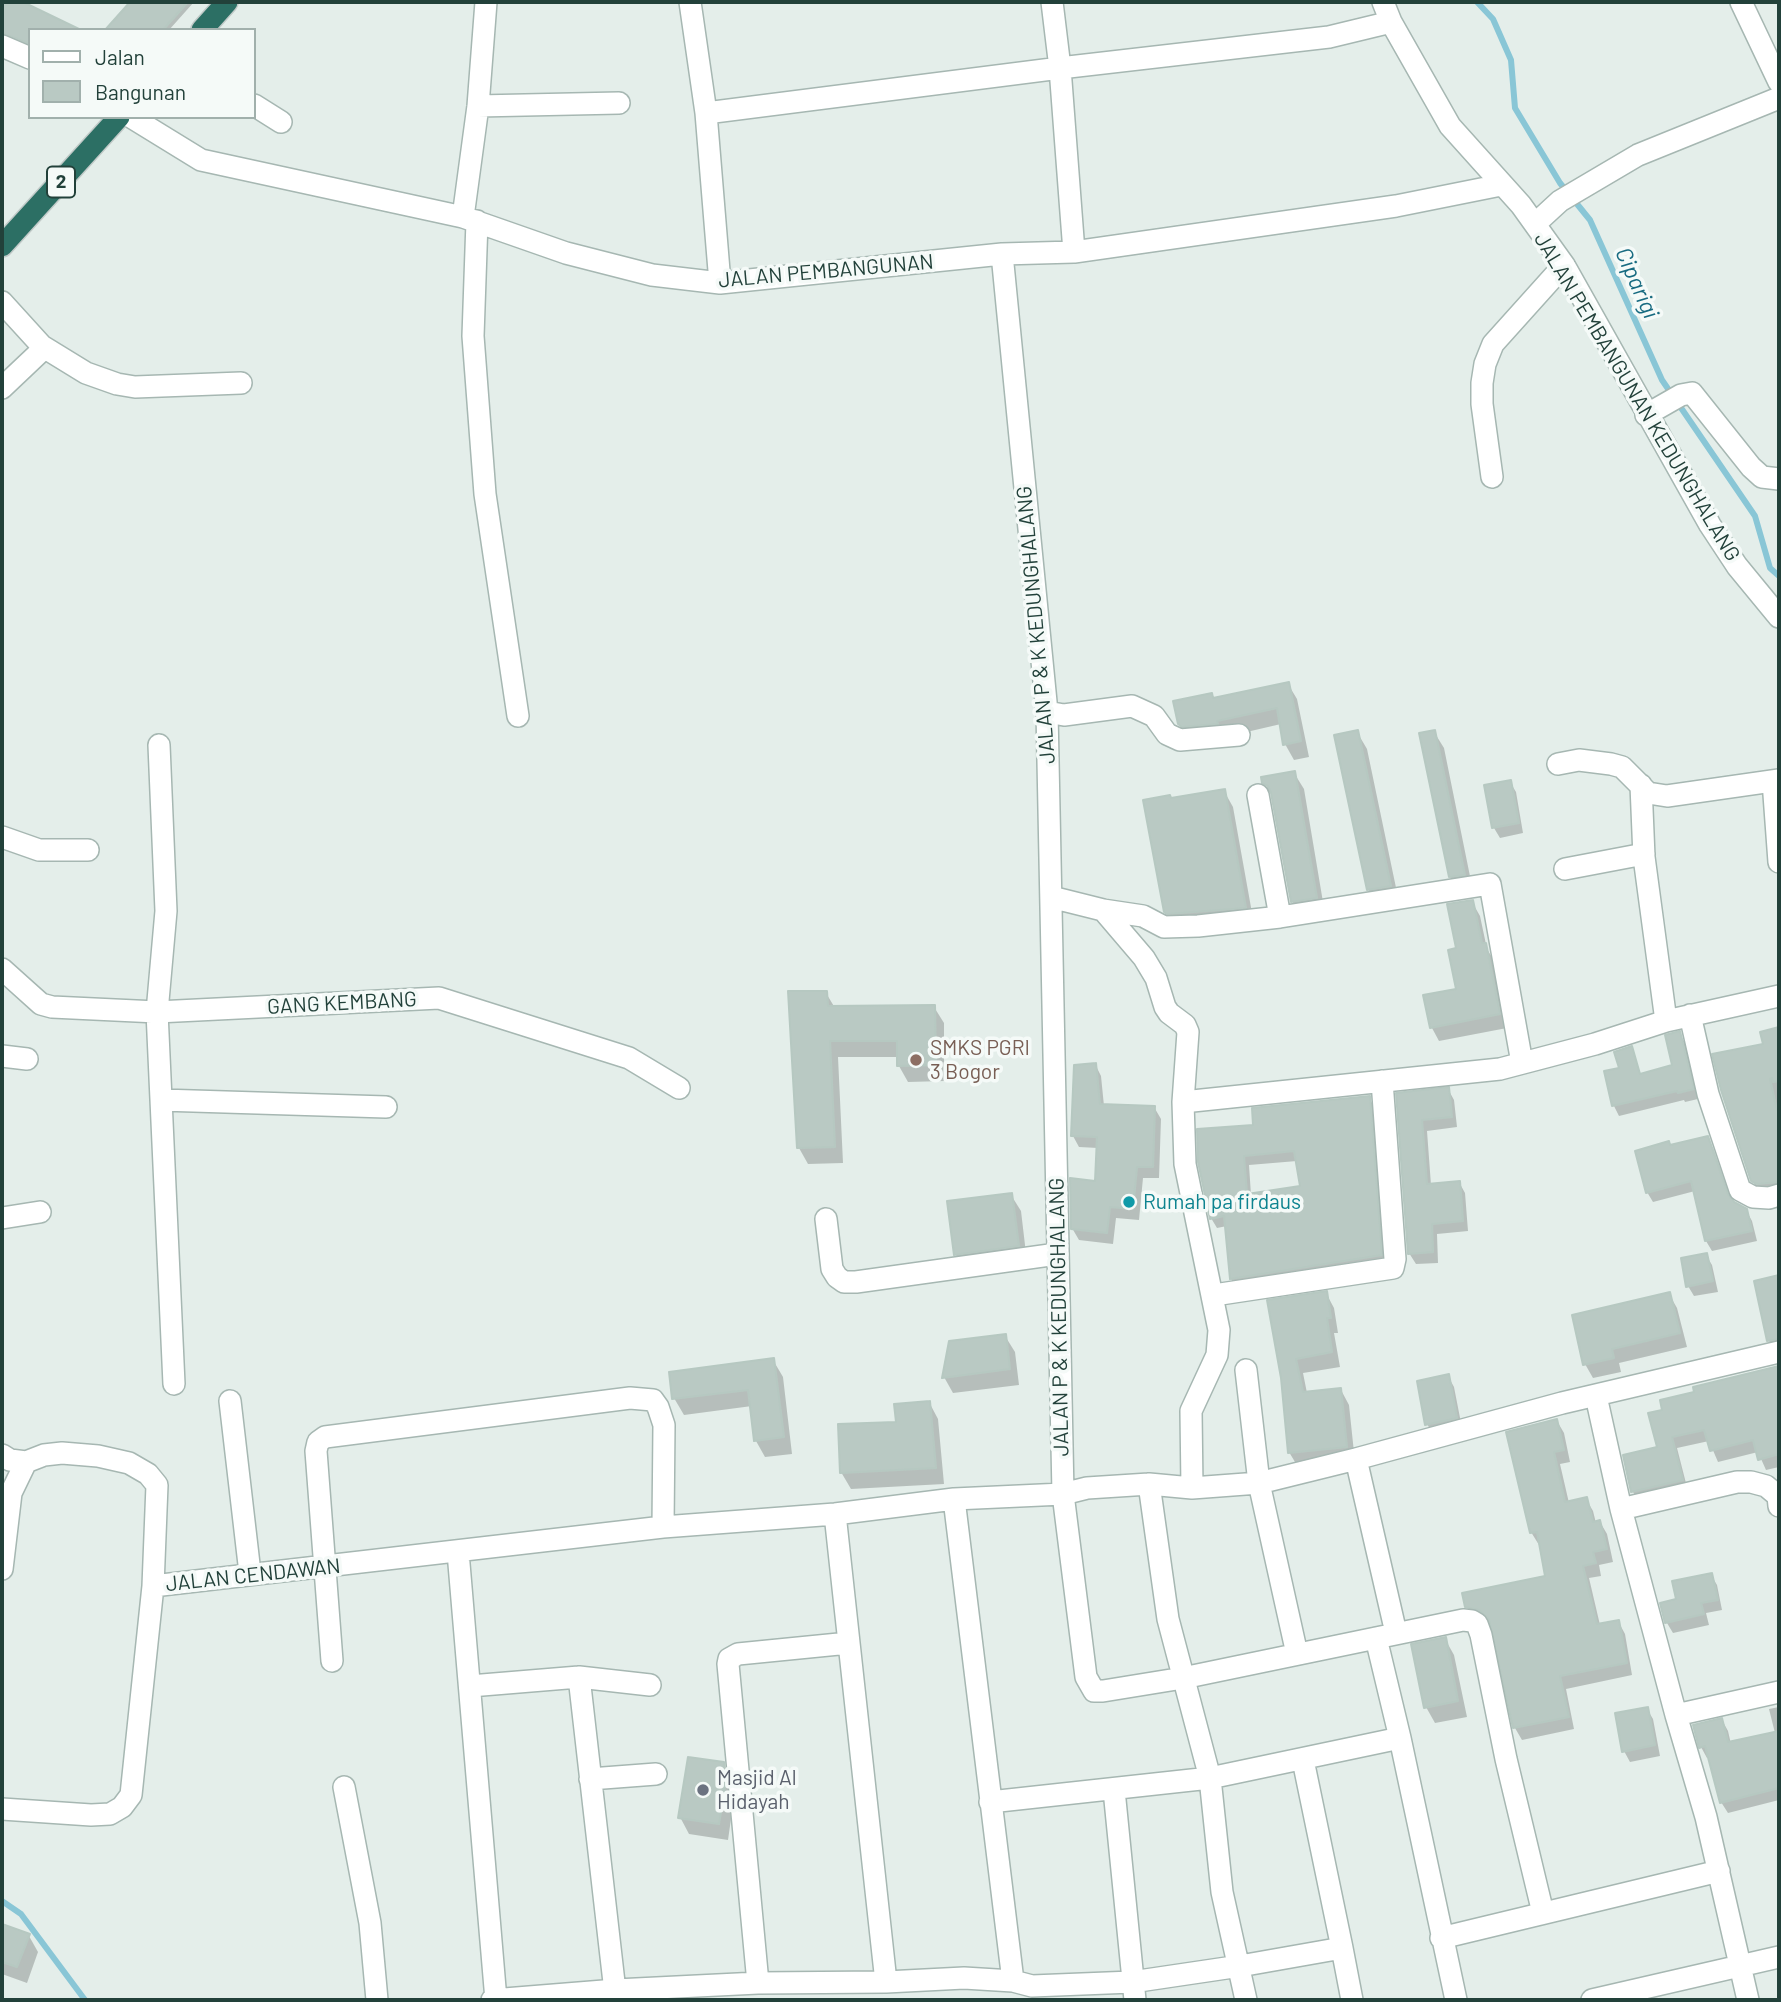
<!DOCTYPE html>
<html>
<head>
<meta charset="utf-8">
<style>
	body { margin:0 }
	#map { position:relative; width:1781px; height:2002px; overflow:hidden; background:#e4eeea; font-family:Barlow,sans-serif }
	canvas { display:block }
	.frame { position:absolute; inset:0; border:4px solid #22413a; pointer-events:none }
	.legend { position:absolute; left:28px; top:28px; width:228px; height:91px; box-sizing:border-box; background:#f5faf8; border:2px solid #a1b0ac; margin:0; padding:9px 12px; list-style:none; font-size:21px; color:#22413a }
	.legend li { display:flex; align-items:center; gap:14px; height:35px }
	.legend b { width:35px; border:2px solid #a1b0ac }
</style>
</head>
<body>
<div id="map">
<canvas width="1781" height="2002"></canvas>
<div class="frame"></div>
<ul class="legend">
<li><b style="height:9px;background:#fff"></b>Jalan</li>
<li><b style="height:19px;background:#b9c9c3"></b>Bangunan</li>
</ul>
</div>
<script>
const ctx = document.querySelector('canvas').getContext('2d');
ctx.lineJoin = 'round';
function fill(path, color) {
  ctx.fillStyle = color;
  ctx.fill(path, 'evenodd');
}
function toPath(rows) {
  const path = new Path2D();
  for (const r of rows) {
    path.moveTo(r[0], r[1]);
    for (let i = 2; i < r.length; i += 2) path.lineTo(r[i], r[i + 1]);
  }
  return path;
}
function strokePath(path, color, width, dash) {
  ctx.strokeStyle = color;
  ctx.lineWidth = width;
  ctx.lineCap = dash ? 'butt' : 'round';
  ctx.setLineDash(dash || []);
  ctx.stroke(path);
}
function drawText(font, color, halo, rows, align = 'center') {
  ctx.font = font + ' Barlow,sans-serif';
  ctx.lineWidth = 7;
  ctx.setLineDash([]);
  ctx.textBaseline = 'middle';
  ctx.strokeStyle = halo;
  ctx.fillStyle = color;
  for (const [text, x, y, turn = 0] of rows) {
    ctx.save();
    ctx.translate(x, y);
    ctx.rotate((+turn || 0) * Math.PI / 180);
    ctx.textAlign = isNaN(turn) ? turn : align;
    if (halo) ctx.strokeText(text, 0, 0);
    ctx.fillText(text, 0, 0);
    ctx.restore();
  }
}
const shadow = toPath([
	[2,2,19,2,77,30,30,30,30,46,11,38,2,39],
	[132,2,194,2,169,30,107,30],
	[1288,684,1297,699,1309,757,1294,760,1285,744,1281,724,1225,737,1189,740,1179,724,1213,700],
	[1357,732,1367,749,1399,902,1378,906,1368,889],
	[1434,732,1444,748,1473,891,1460,893,1450,877],
	[1294,773,1304,789,1325,914,1302,918,1292,901,1274,799,1264,782],
	[1510,782,1516,792,1523,833,1500,838,1494,828,1486,786],
	[1224,791,1233,807,1254,924,1175,928,1165,911,1171,800],
	[1472,902,1480,916,1487,949,1493,959,1507,1028,1439,1041,1432,1028,1458,990,1458,950],
	[826,993,835,1008,934,1007,944,1023,944,1081,908,1082,899,1066,899,1057,838,1057,843,1163,808,1164,799,1148],
	[1779,1029,1779,1192,1758,1190,1752,1180,1766,1045,1763,1033],
	[1679,1033,1685,1043,1698,1099,1685,1102,1684,1100,1619,1116,1614,1106,1606,1073,1621,1069,1631,1048,1641,1075,1674,1066],
	[1095,1064,1101,1076,1104,1106,1154,1107,1161,1119,1159,1178,1143,1178,1139,1220,1116,1218,1113,1244,1079,1240,1072,1228,1097,1183,1098,1148,1079,1147,1073,1136],
	[1448,1089,1454,1100,1457,1127,1427,1131,1431,1185,1459,1182,1465,1193,1468,1231,1437,1234,1438,1263,1416,1264,1409,1253,1398,1095],
	[1369,1098,1375,1108,1386,1265,1237,1289,1231,1279,1227,1226,1217,1228,1211,1218,1255,1127],
	[1297,1161,1302,1187,1251,1195,1249,1165],
	[1707,1138,1713,1148,1731,1200,1746,1210,1752,1221,1757,1241,1712,1251,1706,1241,1695,1191,1653,1202,1647,1192,1670,1147],
	[1011,1195,1021,1211,1027,1262,965,1271,956,1255],
	[1706,1255,1712,1265,1718,1292,1694,1296,1688,1286],
	[1779,1277,1779,1351,1775,1352,1769,1341,1756,1282],
	[1326,1293,1334,1308,1338,1333,1334,1333,1340,1367,1303,1373,1307,1393,1341,1390,1349,1405,1355,1462,1298,1467,1289,1452,1282,1377],
	[1669,1294,1677,1308,1687,1347,1619,1363,1621,1372,1593,1378,1585,1364],
	[1005,1336,1015,1352,1019,1385,953,1393,944,1377],
	[773,1360,783,1377,792,1454,765,1457,756,1441,752,1406,684,1415,674,1398],
	[1779,1367,1779,1467,1766,1470,1758,1452,1718,1462,1709,1441,1677,1448,1688,1491,1640,1503,1633,1492,1625,1457,1659,1448,1651,1415],
	[1448,1376,1454,1387,1462,1428,1433,1434,1427,1424],
	[929,1402,938,1419,944,1484,851,1489,841,1472,898,1424],
	[1557,1421,1564,1433,1570,1462,1560,1464,1569,1503,1586,1499,1593,1511,1596,1523,1600,1522,1607,1534,1613,1562,1599,1565,1601,1576,1589,1578,1600,1625,1618,1621,1625,1634,1632,1675,1566,1689,1574,1729,1522,1740,1515,1728,1493,1627,1488,1622,1474,1619,1467,1606,1547,1578,1541,1544,1539,1545,1531,1532],
	[1711,1575,1717,1585,1722,1610,1706,1613,1709,1625,1673,1633,1667,1623,1662,1604,1678,1601],
	[1445,1639,1454,1655,1467,1717,1435,1723,1426,1707],
	[1779,1707,1779,1800,1728,1813,1721,1802,1710,1757,1707,1758,1701,1747,1722,1720,1728,1731,1731,1744,1775,1733,1769,1709],
	[1647,1709,1653,1719,1660,1756,1630,1762,1624,1751],
	[723,1764,733,1780,734,1798,728,1840,689,1834,680,1817],
	[2,1926,29,1936,38,1952,27,1983,2,1974]
]);
const stream = toPath([
	[1477,2,1493,19,1511,60,1515,108,1560,183,1590,220,1662,380,1755,516,1770,568,1779,576],
	[2,1901,21,1914,85,2000]
]);
const building = toPath([
	[2,2,23,2,81,30,30,30,30,44,2,33,2,2],
	[130,2,188,2,163,30,105,30,130,2],
	[1289,682,1301,741,1283,745,1277,708,1217,721,1218,724,1182,727,1178,724,1173,701,1212,693,1213,698,1289,682],
	[1358,730,1391,886,1367,890,1334,735,1358,730],
	[1435,730,1465,875,1449,877,1419,733,1435,730],
	[1295,771,1317,898,1291,902,1271,793,1268,786,1262,783,1261,777,1295,771],
	[1511,780,1519,823,1492,828,1484,785,1511,780],
	[1225,789,1246,908,1167,914,1164,912,1143,800,1170,795,1171,798,1225,789],
	[1473,900,1482,943,1486,943,1500,1014,1430,1028,1423,995,1456,989,1448,950,1456,948,1447,904,1473,900],
	[788,991,827,991,828,1006,935,1005,936,1065,897,1066,897,1041,830,1041,835,1147,797,1148,788,991],
	[1779,1027,1779,1081,1773,1082,1772,1078,1770,1079,1777,1110,1779,1110,1779,1182,1757,1184,1751,1181,1721,1090,1712,1054,1763,1044,1760,1032,1779,1027],
	[1680,1031,1694,1089,1678,1093,1677,1091,1612,1106,1604,1071,1619,1068,1614,1052,1632,1046,1640,1074,1672,1065,1665,1035,1680,1031],
	[1096,1063,1100,1104,1155,1106,1153,1167,1137,1167,1133,1209,1110,1207,1107,1233,1071,1229,1070,1178,1095,1181,1097,1137,1071,1136,1074,1065,1096,1063],
	[1449,1087,1452,1117,1422,1120,1427,1184,1460,1181,1463,1221,1432,1224,1433,1252,1408,1254,1396,1093,1449,1087],
	[1370,1096,1382,1255,1230,1279,1224,1216,1210,1219,1198,1162,1197,1129,1253,1125,1252,1108,1370,1096],
	[1294,1151,1300,1186,1247,1194,1244,1156,1294,1151],
	[1708,1136,1728,1194,1734,1202,1747,1209,1752,1231,1705,1241,1691,1181,1646,1193,1635,1151,1669,1141,1670,1145,1708,1136],
	[1012,1193,1019,1246,954,1255,947,1201,1012,1193],
	[1707,1253,1713,1281,1686,1287,1681,1258,1707,1253],
	[1779,1275,1779,1339,1767,1341,1754,1281,1779,1275],
	[1327,1291,1331,1318,1327,1318,1332,1352,1296,1359,1303,1392,1341,1388,1347,1447,1288,1453,1281,1378,1267,1300,1327,1291],
	[1670,1292,1680,1333,1612,1349,1614,1358,1583,1365,1572,1315,1670,1292],
	[1006,1334,1010,1369,942,1378,949,1341,1006,1334],
	[774,1358,784,1437,754,1441,748,1390,672,1399,669,1372,774,1358],
	[1779,1366,1779,1454,1758,1460,1753,1440,1710,1451,1704,1430,1672,1437,1683,1480,1631,1492,1623,1455,1657,1447,1648,1413,1662,1410,1660,1400,1694,1392,1693,1387,1779,1366],
	[1449,1374,1457,1418,1425,1425,1417,1381,1449,1374],
	[930,1401,936,1468,840,1473,838,1424,896,1422,894,1404,930,1401],
	[1557,1419,1564,1450,1554,1452,1565,1502,1587,1497,1593,1522,1600,1520,1607,1549,1593,1552,1596,1563,1583,1566,1597,1624,1619,1620,1627,1663,1560,1676,1569,1717,1513,1728,1489,1620,1479,1610,1465,1607,1462,1593,1545,1576,1537,1532,1530,1533,1506,1432,1557,1419],
	[1712,1573,1718,1600,1701,1603,1704,1614,1665,1623,1660,1603,1676,1599,1672,1581,1712,1573],
	[1446,1637,1458,1701,1424,1708,1411,1644,1446,1637],
	[1648,1707,1655,1745,1622,1752,1615,1713,1648,1707],
	[1722,1718,1728,1742,1779,1731,1779,1788,1720,1803,1705,1746,1699,1748,1693,1725,1722,1718],
	[688,1757,724,1762,726,1781,719,1824,678,1818,688,1757],
	[2,1924,30,1934,17,1967,2,1962,2,1924]
]);
const minor = toPath([
	[690,2,706,113,720,283],
	[1052,2,1060,68,1074,252],
	[1383,2,1391,22,1450,126,1521,205,1564,265,1710,525,1737,566,1779,617],
	[1741,2,1779,82],
	[2,46,30,58],
	[254,105,281,122],
	[478,106,619,103],
	[706,113,1060,68,1329,37,1391,22],
	[131,117,201,160,463,217,566,253,652,275,720,283,1002,254,1074,252,1396,206,1501,185],
	[463,217,478,106,486,2],
	[477,221,473,336,485,494,518,716],
	[1535,224,1560,201,1638,155,1779,98],
	[1002,254,1047,712,1063,1494,1086,1677,1094,1691,1103,1691,1183,1678,1463,1620,1472,1621,1477,1624,1481,1635,1506,1759,1543,1913],
	[2,302,42,346,86,373,117,384,135,387,241,383],
	[2,388,40,352,42,346],
	[1646,415,1681,395,1692,393,1751,467,1762,477,1779,479],
	[1492,477,1482,404,1482,383,1485,364,1493,344,1564,265],
	[1047,712,1064,715,1132,706,1154,716,1167,734,1180,740,1239,735],
	[159,745,166,911,157,1012,174,1384],
	[1558,764,1579,760,1611,764,1622,767,1648,793,1667,796,1779,780],
	[1773,781,1779,862],
	[1641,785,1644,857,1666,1021],
	[1258,795,1280,917],
	[2,837,39,850,88,850],
	[1565,869,1644,854],
	[1051,897,1103,910,1144,958,1156,978,1165,1007,1169,1013,1185,1025,1188,1032,1183,1102,1185,1164,1219,1330,1217,1355,1191,1411,1192,1488],
	[1103,910,1143,916,1164,927,1198,926,1280,917,1490,884,1522,1063],
	[2,969,41,1004,52,1007,157,1012,439,998,629,1058,679,1088],
	[1690,1015,1708,1094,1740,1190,1753,1197,1769,1198,1779,1195],
	[2,1056,27,1059],
	[161,1100,386,1107],
	[1183,1102,1500,1069,1595,1044,1666,1021,1779,996],
	[2,1218,40,1212],
	[826,1219,832,1269,837,1277,844,1282,856,1282,1057,1254],
	[1214,1295,1393,1268,1395,1259,1382,1081],
	[1246,1370,1259,1483,1297,1654],
	[1596,1396,1621,1509,1676,1715,1706,1817,1748,2000],
	[230,1401,250,1573],
	[2,1455,10,1460,26,1462],
	[1356,1459,1396,1633],
	[1149,1484,1168,1619,1210,1778,1222,1892,1246,2000],
	[954,1499,1013,1981],
	[1621,1509,1737,1482,1751,1482,1766,1486,1778,1496,1779,1506],
	[458,1552,496,2000],
	[2,1569,11,1493,26,1462,44,1455,62,1453,98,1456,129,1463,148,1474,157,1485,153,1586,131,1795,122,1807,110,1814,91,1815,2,1809],
	[153,1586,663,1527,835,1514,954,1499,1063,1494,1087,1488,1149,1484,1192,1488,1259,1483,1356,1459,1562,1403,1779,1352],
	[1376,1638,1400,1738,1456,2000],
	[849,1643,886,1982],
	[332,1661,316,1451,318,1442,325,1437,630,1398,653,1400,658,1407,664,1425,663,1527],
	[579,1677,616,2000],
	[470,1686,579,1677,650,1685],
	[1676,1715,1779,1692],
	[1303,1760,1342,1948],
	[590,1779,656,1774],
	[344,1787,370,1923,377,2000],
	[1114,1790,1135,2000],
	[990,1802,1210,1778,1400,1738],
	[1441,1938,1719,1871],
	[758,1983,728,1664,729,1659,738,1654,849,1643,835,1514],
	[492,2000,616,1990,758,1983,886,1982,964,1978,1013,1981,1032,1986,1132,1982,1240,1966,1342,1948,1352,2000],
	[1592,2000,1779,1957]
]);
const highway = toPath([
	[202,30,227,2],
	[2,246,119,117]
]);
const markers = [
	[916,1060,7,"#8d6e63"],
	[1129,1202,7,"#0f9aa8"],
	[703,1790,7,"#6b7280"]
];
const shields = [
	[61,182,28]
];
const shieldNames = [
	["2",61,182]
];
const streetNames = [
	["JALAN PEMBANGUNAN",826,271,-5],
	["JALAN PEMBANGUNAN KEDUNGHALANG",1637,397,59],
	["JALAN P & K KEDUNGHALANG",1036,625,-95],
	["GANG KEMBANG",342,1003,-3],
	["JALAN P & K KEDUNGHALANG",1059,1317,-91],
	["JALAN CENDAWAN",253,1575,-6]
];
const educationNames = [
	["SMKS PGRI",930,1048],
	["3 Bogor",930,1072]
];
const cultureNames = [
	["Rumah pa firdaus",1143,1202]
];
const worshipNames = [
	["Masjid Al",717,1778],
	["Hidayah",717,1802]
];
const waterNames = [
	["Ciparigi",1637,283,66]
];
fill(shadow, '#0003');
strokePath(stream, '#89c6d6', 6);
fill(building, '#b9c9c3');
strokePath(building, '#b6c8c1', 2);
strokePath(minor, '#a6b7b2', 24);
strokePath(highway, '#c1cac8', 24);
strokePath(minor, '#fff', 21);
strokePath(highway, '#2c6f64', 21);
for (const [x, y, r, color] of markers) {
  const dot = new Path2D();
  dot.arc(x, y, r, 0, 2 * Math.PI);
  ctx.fillStyle = color;
  ctx.fill(dot);
  strokePath(dot, '#f5faf8', 2.5);
}
for (const [x, y, w] of shields) {
  const box = new Path2D();
  box.roundRect(x - w / 2, y - 15.5, w, 31, 5);
  ctx.fillStyle = '#f5faf8';
  ctx.fill(box);
  strokePath(box, '#22413a', 2);
}
drawText('bold 19px', '#22413a', null, shieldNames);
drawText('21px', '#22413a', '#f5faf8', streetNames);
drawText('21px', '#785e54', '#f5faf8', educationNames, 'left');
drawText('21px', '#0d838f', '#f5faf8', cultureNames, 'left');
drawText('21px', '#5b616d', '#f5faf8', worshipNames, 'left');
drawText('italic 23px', '#186b81', '#f5faf8', waterNames);
</script>
</body>
</html>
